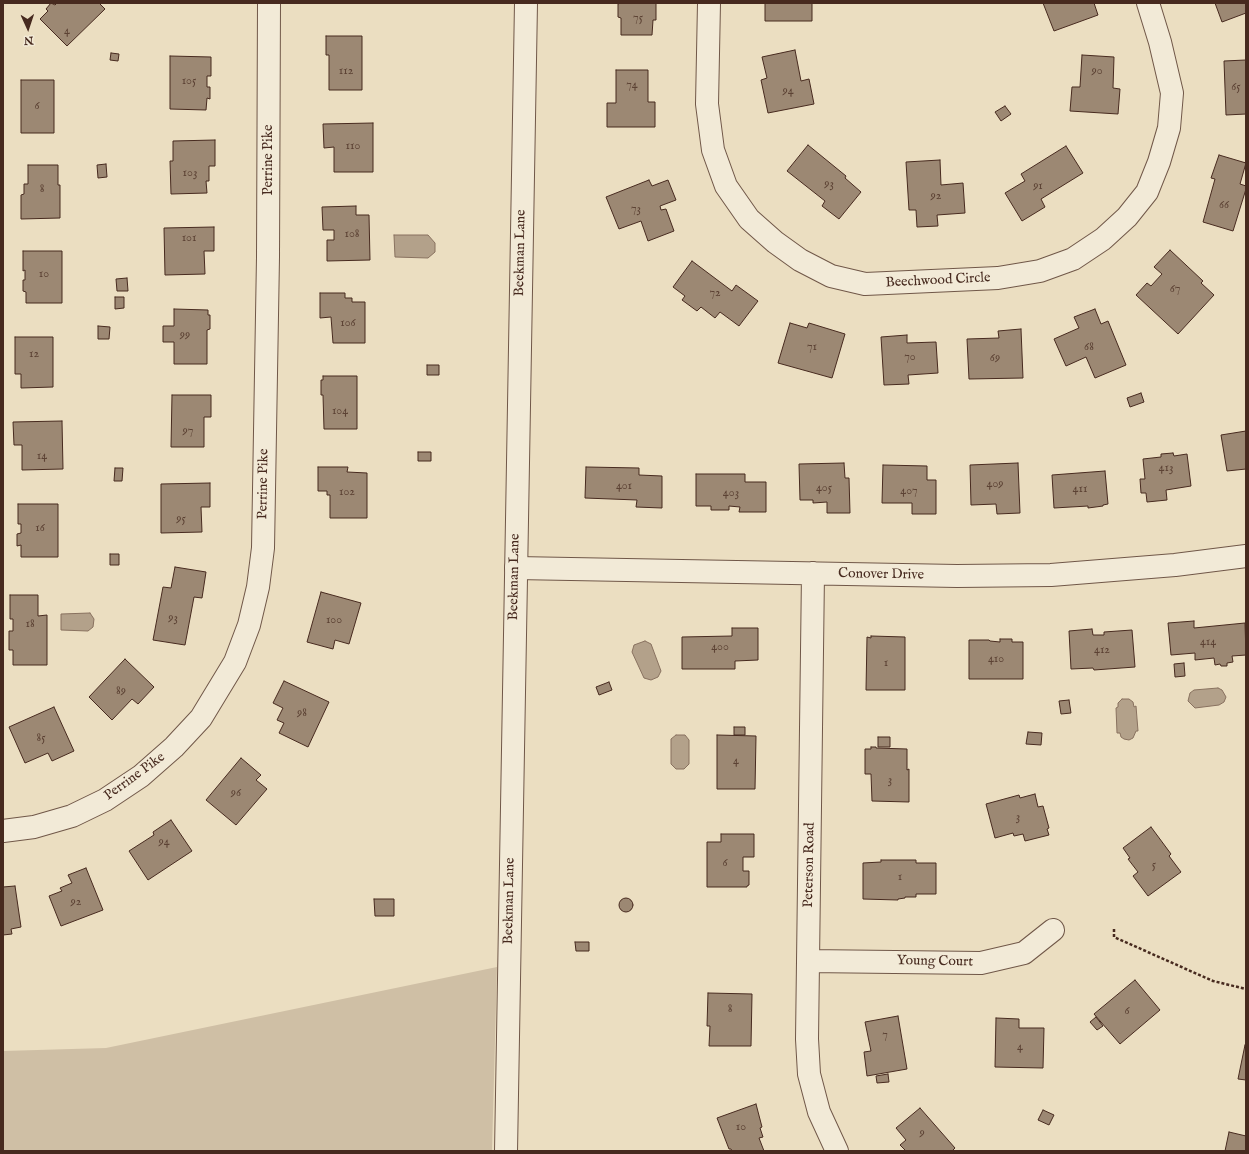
<!DOCTYPE html>
<html>
<head>
<meta charset="utf-8">
<style>
	body { margin:0 }
	#map { position:relative; width:1249px; height:1154px; overflow:hidden; background:#ebdec1; font-family:"IM FELL English",serif }
	canvas { display:block }
	.frame { position:absolute; inset:0; border:4px solid #472a1f; pointer-events:none }
	.north { position:absolute; left:8px; top:8px; width:40px; height:40px; -webkit-text-stroke:3px #f2ead7; paint-order:stroke; rotate:177deg; font-size:11px; font-weight:700; line-height:16px; text-align:center; color:#472a1f }
	.north::after { content:''; display:block; margin:auto; width:14px; height:18px; background:#472a1f; clip-path:polygon(50% 0,100% 100%,50% 72%,0 100%) }
</style>
</head>
<body>
<div id="map">
<canvas width="1249" height="1154"></canvas>
<div class="frame"></div>
<div class="north">N</div>
</div>
<script>
const ctx = document.querySelector('canvas').getContext('2d');
ctx.lineJoin = 'round';
function fill(path, color) {
  ctx.fillStyle = color;
  ctx.fill(path, 'evenodd');
}
function toPath(rows) {
  const path = new Path2D();
  for (const r of rows) {
    if (r.length === 3) {
      path.moveTo(r[0] + r[2], r[1]);
      path.arc(r[0], r[1], r[2], 0, 2 * Math.PI);
      continue;
    }
    path.moveTo(r[0], r[1]);
    for (let i = 2; i < r.length; i += 2) path.lineTo(r[i], r[i + 1]);
  }
  return path;
}
function strokePath(path, color, width, dash) {
  ctx.strokeStyle = color;
  ctx.lineWidth = width;
  ctx.lineCap = dash ? 'butt' : 'round';
  ctx.setLineDash(dash || []);
  ctx.stroke(path);
}
function drawText(font, color, halo, rows, align = 'center') {
  ctx.font = font + ' "IM FELL English",serif';
  ctx.lineWidth = 4;
  ctx.setLineDash([]);
  ctx.textBaseline = 'middle';
  ctx.strokeStyle = halo;
  ctx.fillStyle = color;
  for (const [text, x, y, turn = 0] of rows) {
    ctx.save();
    ctx.translate(x, y);
    ctx.rotate((+turn || 0) * Math.PI / 180);
    ctx.textAlign = isNaN(turn) ? turn : align;
    if (halo) ctx.strokeText(text, 0, 0);
    ctx.fillText(text, 0, 0);
    ctx.restore();
  }
}
const green = toPath([
	[497,967,492,1151,3,1151,3,1051,106,1048]
]);
const water = toPath([
	[394,235,428,235,435,243,435,252,428,258,395,257,394,235],
	[90,613,94,619,93,627,88,631,61,630,61,614,90,613],
	[645,641,651,644,661,671,658,677,651,680,644,678,632,652,634,645,645,641],
	[1218,688,1222,690,1226,697,1224,702,1219,705,1195,708,1188,701,1190,693,1194,690,1218,688],
	[1122,699,1129,699,1133,702,1134,707,1136,706,1138,731,1136,731,1133,738,1129,740,1124,739,1121,737,1120,733,1117,733,1116,708,1118,707,1118,703,1122,699],
	[676,735,685,735,689,740,689,764,684,769,676,769,671,764,671,739,676,735]
]);
const building = toPath([
	[51,3,55,5,57,3,99,3,105,9,67,46,40,19,48,11,46,9,51,3],
	[620,3,656,3,656,20,653,20,652,35,621,35,621,18,618,17,618,4,620,3],
	[765,3,812,3,812,21,765,21,765,3],
	[1043,3,1094,3,1098,15,1054,31,1043,3],
	[1215,3,1246,3,1246,13,1222,22,1215,3],
	[326,36,362,36,362,90,329,90,329,55,326,55,326,36],
	[795,50,801,81,809,79,814,104,768,113,761,80,767,78,762,57,795,50],
	[111,53,119,54,118,61,110,60,111,53],
	[1082,55,1114,57,1113,88,1120,89,1118,114,1070,111,1072,87,1080,87,1082,55],
	[170,56,211,57,211,76,207,76,207,87,210,87,210,99,207,98,206,110,170,109,170,56],
	[1246,60,1246,114,1226,115,1224,61,1246,60],
	[616,70,648,70,648,102,655,102,655,127,607,127,607,103,616,103,616,70],
	[21,80,54,80,54,133,21,133,21,80],
	[1005,106,1011,114,1001,121,995,112,1005,106],
	[373,123,373,172,334,172,334,147,324,148,323,124,373,123],
	[215,140,215,166,209,166,209,181,206,181,207,193,171,194,170,161,173,161,173,141,215,140],
	[808,145,846,176,845,178,861,192,839,219,822,206,825,201,787,171,808,145],
	[1066,146,1083,173,1041,199,1045,207,1022,221,1005,193,1025,181,1021,174,1066,146],
	[1219,155,1246,163,1240,184,1246,186,1246,189,1233,231,1203,222,1215,179,1211,178,1219,155],
	[940,160,941,185,963,183,965,213,937,215,938,226,917,227,916,210,909,210,906,162,940,160],
	[106,164,107,177,98,178,97,165,106,164],
	[28,165,58,165,58,185,60,185,60,218,21,219,21,195,24,194,24,184,28,184,28,165],
	[649,180,652,186,668,180,676,200,660,206,661,210,666,209,674,231,648,241,641,221,619,229,606,197,649,180],
	[356,206,356,215,369,215,370,260,327,261,327,240,334,240,334,230,323,230,322,207,356,206],
	[214,227,214,251,204,251,205,274,165,275,164,228,214,227],
	[1170,250,1203,281,1201,283,1214,295,1178,334,1136,295,1147,283,1151,286,1162,274,1154,267,1170,250],
	[23,251,62,251,62,303,26,303,26,292,23,291,23,280,25,280,25,270,23,271,23,251],
	[692,261,732,291,736,285,758,301,739,326,720,312,715,318,701,307,697,311,682,300,685,296,673,287,692,261],
	[127,278,128,291,117,291,116,279,127,278],
	[320,293,345,293,345,298,352,298,352,302,365,302,365,343,333,343,331,317,320,318,320,293],
	[115,297,124,297,124,308,115,309,115,297],
	[174,309,208,310,208,315,210,315,210,329,207,330,207,364,174,364,174,342,163,342,163,326,174,326,174,309],
	[1095,309,1101,324,1108,321,1126,365,1095,378,1086,357,1066,366,1054,339,1079,328,1074,317,1095,309],
	[790,323,807,328,809,323,845,334,832,378,778,363,790,323],
	[98,326,110,327,109,339,98,339,98,326],
	[1021,329,1023,378,969,379,967,339,999,338,998,331,1021,329],
	[907,335,907,343,936,342,938,373,908,375,909,384,884,385,881,337,907,335],
	[15,337,53,337,53,387,21,388,21,374,15,374,15,337],
	[427,365,439,365,439,375,427,375,427,365],
	[323,376,357,376,357,429,324,429,323,395,321,395,321,380,323,380,323,376],
	[1141,393,1144,402,1130,407,1127,398,1141,393],
	[172,395,211,395,211,417,204,417,204,447,171,447,172,395],
	[62,421,63,469,22,470,22,445,14,445,13,422,62,421],
	[1246,431,1246,469,1227,471,1221,435,1246,431],
	[418,452,431,452,431,461,418,461,418,452],
	[1173,453,1174,456,1187,454,1191,486,1166,490,1167,500,1147,502,1146,493,1141,493,1140,479,1145,479,1143,459,1161,457,1161,454,1173,453],
	[844,463,845,478,849,478,850,513,827,513,827,502,813,503,813,500,800,500,799,464,844,463],
	[1018,463,1020,513,997,514,996,504,971,505,970,465,1018,463],
	[883,465,927,466,927,480,936,480,936,514,912,514,912,503,882,503,883,465],
	[318,467,348,467,347,472,367,473,367,518,330,518,330,495,327,495,327,491,318,491,318,467],
	[586,467,639,468,639,475,662,476,662,508,636,507,637,500,585,498,586,467],
	[115,468,123,468,122,481,114,481,115,468],
	[1105,471,1108,504,1103,505,1103,506,1088,508,1088,506,1054,508,1052,475,1105,471],
	[696,474,745,474,745,482,766,482,766,512,739,512,740,507,729,506,729,510,711,510,711,506,696,506,696,474],
	[210,483,210,507,201,507,202,532,161,533,161,484,210,483],
	[18,504,58,504,58,557,21,557,21,545,17,546,17,534,21,533,21,524,18,524,18,504],
	[110,554,119,554,119,565,110,565,110,554],
	[175,567,206,572,202,598,194,597,185,645,153,640,163,587,171,588,175,567],
	[321,592,361,603,349,644,335,640,333,649,307,642,321,592],
	[10,595,38,595,38,616,47,615,47,665,13,665,13,650,9,650,9,631,13,631,13,619,10,619,10,595],
	[1194,621,1194,628,1245,623,1246,655,1232,656,1233,662,1227,663,1227,666,1221,666,1220,664,1215,665,1214,658,1195,660,1195,653,1171,655,1168,623,1194,621],
	[732,628,758,628,758,660,735,661,735,669,682,669,682,637,732,636,732,628],
	[1092,629,1093,635,1104,635,1104,632,1132,630,1135,667,1094,670,1093,668,1071,669,1069,631,1092,629],
	[871,636,905,637,905,690,866,690,867,637,871,638,871,636],
	[1000,639,1012,639,1012,642,1023,642,1023,679,969,679,969,640,989,640,990,641,1000,642,1000,639],
	[125,659,154,687,138,704,132,699,112,720,89,697,125,659],
	[1184,663,1185,676,1175,677,1174,664,1184,663],
	[284,681,329,702,308,747,279,733,284,723,277,720,283,708,273,703,284,681],
	[609,682,612,690,599,695,596,687,609,682],
	[1069,700,1071,713,1061,714,1059,701,1069,700],
	[54,707,74,751,52,761,48,753,25,763,9,727,54,707],
	[734,727,745,727,745,735,734,735,734,727],
	[1028,732,1042,733,1041,745,1026,744,1028,732],
	[717,735,756,736,755,789,717,789,717,735],
	[878,737,890,737,890,747,878,747,878,737],
	[871,747,876,747,876,748,907,749,907,770,909,769,909,802,872,801,871,774,865,774,865,749,871,749,871,747],
	[241,758,261,775,256,780,267,789,236,825,206,800,241,758],
	[1035,794,1038,807,1043,806,1049,828,1047,829,1049,835,1025,841,1023,834,1014,836,1013,833,995,838,986,804,1019,795,1020,798,1035,794],
	[171,820,192,851,148,880,129,851,154,835,153,832,171,820],
	[1151,827,1171,854,1169,856,1181,872,1148,896,1133,876,1138,872,1128,859,1130,858,1123,848,1151,827],
	[721,834,754,834,754,857,743,857,743,871,749,871,749,885,747,886,747,887,707,887,707,842,721,842,721,834],
	[881,860,916,860,916,863,936,863,936,894,916,894,916,897,905,897,905,898,898,899,898,900,863,899,863,863,881,862,881,860],
	[86,868,103,910,61,926,49,896,62,891,60,888,72,883,68,875,86,868],
	[15,886,21,927,11,929,12,934,3,935,3,887,15,886],
	[626,905,7],
	[374,899,394,899,394,916,375,916,374,899],
	[575,942,589,942,589,951,576,951,575,942],
	[1135,980,1160,1010,1120,1044,1094,1014,1135,980],
	[708,993,752,994,751,1046,709,1046,710,1026,707,1026,708,993],
	[898,1016,907,1069,867,1076,864,1052,871,1051,865,1022,898,1016],
	[1096,1017,1103,1026,1097,1030,1090,1022,1096,1017],
	[996,1018,1019,1019,1019,1028,1044,1028,1043,1068,995,1067,996,1018],
	[1245,1045,1246,1045,1246,1080,1238,1079,1245,1045],
	[888,1074,889,1082,877,1083,876,1076,888,1074],
	[756,1104,762,1127,760,1128,763,1137,759,1138,764,1151,732,1151,731,1149,729,1149,717,1118,756,1104],
	[920,1108,955,1148,952,1151,906,1151,900,1145,906,1140,896,1128,920,1108],
	[1043,1110,1054,1115,1049,1125,1038,1120,1043,1110],
	[1229,1132,1246,1136,1246,1151,1225,1151,1229,1132]
]);
const path = toPath([
	[1114,929,1114,937,1213,981,1246,989]
]);
const minor = toPath([
	[709,3,707,104,713,150,726,186,749,219,775,242,800,260,831,276,865,284,998,278,1040,271,1073,259,1103,239,1127,217,1147,192,1159,162,1169,128,1172,93,1160,42,1148,3],
	[516,568,957,576,1051,575,1175,565,1246,556],
	[813,573,807,1039,809,1074,819,1112,837,1151],
	[3,831,34,827,72,816,105,800,141,776,174,747,201,718,235,662,249,625,258,587,263,548,268,257,269,3],
	[808,961,981,963,1024,953,1053,930]
]);
const tertiary = toPath([
	[506,1151,526,3]
]);
const numberNames = [
	["75",638,19],
	["4",67,32],
	["112",346,72],
	["90",1097,72],
	["105",189,82],
	["74",632,86],
	["65",1236,88],
	["94",788,92],
	["6",37,107],
	["110",353,147],
	["103",190,174],
	["93",829,185],
	["91",1038,187],
	["8",42,190],
	["92",936,197],
	["66",1224,206],
	["73",636,210],
	["108",352,235],
	["101",189,239],
	["10",44,275],
	["67",1175,290],
	["72",715,294],
	["106",348,324],
	["99",185,336],
	["71",812,348],
	["68",1089,348],
	["12",34,355],
	["70",910,358],
	["69",995,359],
	["104",340,412],
	["97",188,432],
	["14",42,457],
	["413",1166,469],
	["409",995,485],
	["401",624,487],
	["405",824,489],
	["411",1080,490],
	["407",909,492],
	["102",347,493],
	["403",731,494],
	["95",181,520],
	["16",40,529],
	["93",173,619],
	["100",334,621],
	["18",30,625],
	["414",1208,643],
	["400",720,648],
	["412",1102,651],
	["410",996,660],
	["1",886,664],
	["89",121,692],
	["98",302,714],
	["85",41,739],
	["4",736,762],
	["3",890,781],
	["96",236,794],
	["3",1018,818],
	["94",164,843],
	["6",725,864],
	["5",1154,866],
	["1",900,878],
	["92",76,903],
	["8",730,1010],
	["6",1127,1012],
	["7",885,1036],
	["4",1020,1048],
	["10",741,1128],
	["9",922,1134]
];
const streetNames = [
	["Perrine Pike",269,160,-90],
	["Beekman Lane",521,253,-89],
	["Beechwood Circle",938,281,-3],
	["Perrine Pike",264,484,-89],
	["Conover Drive",881,575,1],
	["Beekman Lane",515,577,-89],
	["Perrine Pike",135,777,-36],
	["Peterson Road",810,865,-89],
	["Beekman Lane",510,901,-89],
	["Young Court",935,962,1]
];
fill(green, '#cfbfa5');
fill(water, '#b3a18a');
strokePath(water, '#88715f', 1);
fill(building, '#9c8873');
strokePath(building, '#472a1f', 1);
strokePath(minor, '#705748', 24);
strokePath(tertiary, '#705748', 24);
strokePath(path, '#472a1f', 2.5, [3, 2]);
strokePath(minor, '#f2ead7', 22);
strokePath(tertiary, '#f2ead7', 22);
drawText('12px', '#5c4234', null, numberNames);
drawText('14px', '#472a1f', '#f2ead7', streetNames);
</script>
</body>
</html>
